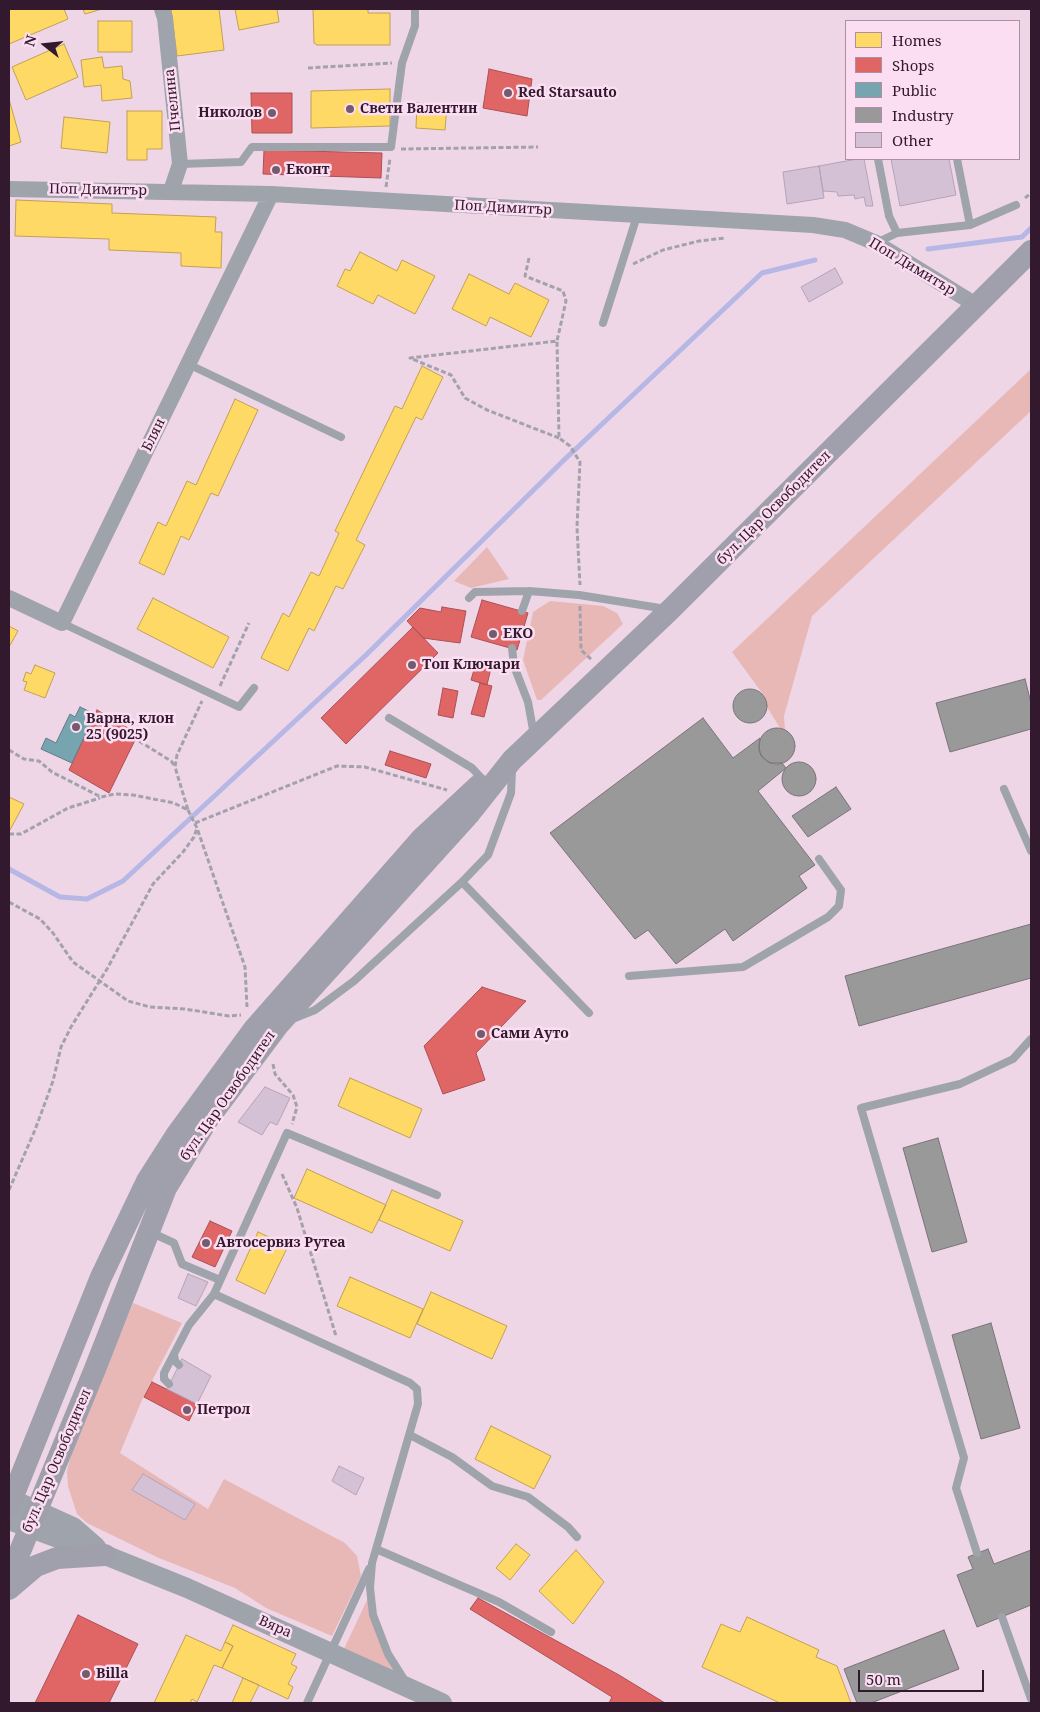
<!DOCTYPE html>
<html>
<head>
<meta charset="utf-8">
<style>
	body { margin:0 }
	#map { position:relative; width:1040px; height:1712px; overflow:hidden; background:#eed6e7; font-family:"Noto Serif",serif }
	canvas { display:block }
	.frame { position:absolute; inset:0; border:10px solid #33192d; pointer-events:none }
	.legend { position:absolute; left:845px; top:20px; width:175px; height:140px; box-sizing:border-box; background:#fcdef3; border:1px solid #ac8fa4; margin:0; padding:6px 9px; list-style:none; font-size:15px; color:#33192d }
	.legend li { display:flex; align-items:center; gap:10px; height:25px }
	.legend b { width:25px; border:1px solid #ac8fa4 }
	.north { position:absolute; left:20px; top:20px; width:50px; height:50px; -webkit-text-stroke:4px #fcdef3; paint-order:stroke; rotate:286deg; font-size:14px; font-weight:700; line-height:20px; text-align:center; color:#33192d }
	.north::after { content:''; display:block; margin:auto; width:18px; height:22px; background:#33192d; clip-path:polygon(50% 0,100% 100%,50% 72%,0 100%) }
	.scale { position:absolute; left:858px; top:1670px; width:126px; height:22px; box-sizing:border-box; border:2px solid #33192d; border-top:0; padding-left:6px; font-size:15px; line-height:18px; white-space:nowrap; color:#33192d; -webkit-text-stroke:4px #fcdef3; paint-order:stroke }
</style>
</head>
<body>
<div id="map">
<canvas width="1040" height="1712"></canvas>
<div class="frame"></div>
<ul class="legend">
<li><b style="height:14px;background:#ffd966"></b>Homes</li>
<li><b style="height:14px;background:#e06666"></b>Shops</li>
<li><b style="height:14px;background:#76a5af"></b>Public</li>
<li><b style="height:14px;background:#999"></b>Industry</li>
<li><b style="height:14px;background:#d5c1d5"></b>Other</li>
</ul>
<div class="north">N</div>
<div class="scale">50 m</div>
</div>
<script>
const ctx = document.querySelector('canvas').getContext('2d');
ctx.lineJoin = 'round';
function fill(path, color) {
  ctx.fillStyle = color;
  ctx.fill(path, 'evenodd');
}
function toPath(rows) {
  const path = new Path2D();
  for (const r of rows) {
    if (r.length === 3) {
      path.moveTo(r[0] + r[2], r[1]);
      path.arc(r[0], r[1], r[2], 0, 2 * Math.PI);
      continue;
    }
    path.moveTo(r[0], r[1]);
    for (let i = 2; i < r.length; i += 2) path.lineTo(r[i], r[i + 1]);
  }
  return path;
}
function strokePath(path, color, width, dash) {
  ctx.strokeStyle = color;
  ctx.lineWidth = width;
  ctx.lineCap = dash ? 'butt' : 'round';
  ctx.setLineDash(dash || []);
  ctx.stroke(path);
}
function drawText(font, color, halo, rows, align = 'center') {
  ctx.font = font + ' "Noto Serif",serif';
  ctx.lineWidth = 5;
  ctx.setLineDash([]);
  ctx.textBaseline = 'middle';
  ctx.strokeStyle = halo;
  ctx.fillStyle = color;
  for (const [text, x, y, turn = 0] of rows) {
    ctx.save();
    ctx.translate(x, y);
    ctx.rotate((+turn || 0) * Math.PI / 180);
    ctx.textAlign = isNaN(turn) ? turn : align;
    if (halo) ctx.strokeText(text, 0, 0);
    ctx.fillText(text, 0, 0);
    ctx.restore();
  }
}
const green = toPath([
	[1031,369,1031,411,812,616,784,716,785,730,780,728,767,707,765,697,732,652],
	[487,547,509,579,471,588,454,581],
	[550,601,603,606,617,613,623,624,541,700,537,700,523,660,533,612],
	[133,1303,182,1323,142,1400,120,1453,208,1509,224,1479,345,1543,357,1556,361,1576,332,1636,266,1608,235,1588,159,1558,87,1523,77,1514,68,1486,67,1471,72,1451],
	[368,1598,385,1654,398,1678,343,1651]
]);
const homes = toPath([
	[9,9,64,9,68,19,9,44,9,9],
	[83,9,102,9,85,14,83,9],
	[171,9,219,9,224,50,177,56,171,9],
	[235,9,277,9,279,22,239,30,235,9],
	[313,9,368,9,368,13,390,13,390,45,317,45,314,43,313,9],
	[98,21,132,21,132,52,98,52,98,21],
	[64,44,78,77,26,100,12,67,64,44],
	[102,57,104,68,122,66,123,79,130,81,132,98,102,101,101,85,84,87,81,60,102,57],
	[390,89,390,126,311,128,311,91,390,89],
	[9,99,21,142,9,146,9,99],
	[417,103,447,105,445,130,416,128,417,103],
	[127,111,162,111,162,149,147,149,147,160,127,160,127,111],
	[64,117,110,122,107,153,61,148,64,117],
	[16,200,112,204,112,213,216,217,215,232,222,232,221,268,181,266,181,253,109,250,109,239,15,236,16,200],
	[360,252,397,271,402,260,435,276,415,314,378,295,373,304,337,286,345,269,350,271,360,252],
	[469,274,509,294,515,283,549,300,531,337,490,317,486,326,452,309,469,274],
	[422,366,443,377,422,420,416,417,356,540,365,545,343,589,336,586,314,631,309,628,288,671,261,658,283,613,289,617,311,572,319,576,339,533,335,531,395,406,402,409,422,366],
	[235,399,258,410,218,496,211,493,189,540,181,536,164,575,139,563,158,522,166,526,187,481,196,485,235,399],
	[153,598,229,637,213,668,137,629,153,598],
	[9,626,18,631,9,647,9,626],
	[35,665,55,673,45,698,24,690,27,682,23,681,26,672,31,674,35,665],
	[9,797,24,804,10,830,9,830,9,797],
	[350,1078,422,1109,410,1138,338,1106,350,1078],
	[307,1169,386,1205,372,1233,294,1198,307,1169],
	[392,1190,463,1221,450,1251,379,1220,392,1190],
	[258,1232,288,1246,265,1294,236,1280,258,1232],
	[350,1277,423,1309,410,1338,337,1306,350,1277],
	[431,1292,507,1326,492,1359,417,1324,431,1292],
	[491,1426,551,1456,534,1489,475,1459,491,1426],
	[516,1544,530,1555,510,1580,496,1568,516,1544],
	[576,1550,604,1582,573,1624,539,1591,576,1550],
	[747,1617,819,1650,816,1657,837,1666,851,1703,780,1703,702,1667,721,1624,740,1632,747,1617],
	[233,1625,296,1654,291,1664,297,1667,288,1684,293,1687,288,1699,222,1668,233,1646,225,1642,233,1625],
	[186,1635,221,1651,225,1642,233,1646,222,1668,214,1665,197,1702,192,1699,190,1703,154,1703,186,1635],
	[243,1678,259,1685,250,1703,232,1703,243,1678]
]);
const shops = toPath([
	[489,69,532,79,527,116,483,108,489,69],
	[251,93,292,93,292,133,252,133,251,93],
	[264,150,382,153,381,178,263,174,264,150],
	[482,600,528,613,517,650,471,637,482,600],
	[442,607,466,611,460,643,423,638,407,621,420,608,441,612,442,607],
	[413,627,438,653,346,744,321,718,413,627],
	[476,663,491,668,487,685,471,680,476,663],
	[480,683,492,686,484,717,471,714,480,683],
	[443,688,458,691,453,718,438,715,443,688],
	[97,710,138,734,109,793,69,770,97,710],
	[390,751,431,764,426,778,385,765,390,751],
	[482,987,526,1001,476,1053,485,1080,443,1094,424,1046,482,987],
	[210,1221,232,1231,215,1267,192,1257,210,1221],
	[152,1382,197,1404,189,1421,144,1397,152,1382],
	[478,1598,619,1675,665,1703,609,1703,612,1697,470,1609,478,1598],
	[78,1615,138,1644,109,1703,35,1703,78,1615]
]);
const public = toPath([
	[80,707,95,714,72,763,41,749,46,738,56,743,70,714,75,717,80,707]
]);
const industry = toPath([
	[1025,679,1031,703,1031,729,950,752,936,703,1025,679],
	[750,706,17],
	[703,718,733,758,760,738,759,750,761,756,770,763,782,763,786,768,758,791,815,865,799,876,807,888,733,941,725,929,676,964,648,930,635,939,550,833,703,718],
	[777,746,18],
	[799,779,17],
	[836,787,851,809,808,837,792,816,836,787],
	[1031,924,1031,978,859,1026,845,976,1031,924],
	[938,1138,967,1242,932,1252,903,1148,938,1138],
	[991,1323,1020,1428,981,1439,952,1335,991,1323],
	[988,1549,994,1564,1031,1550,1031,1605,977,1627,957,1575,973,1569,968,1557,988,1549],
	[944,1630,959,1669,871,1703,857,1703,844,1669,944,1630]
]);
const stream = toPath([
	[928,249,1022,237,1031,228],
	[9,869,60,897,87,899,123,881,366,655,563,461,762,273,815,260]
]);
const building = toPath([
	[857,159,864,159,873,206,866,206,864,197,855,199,854,195,838,196,837,192,823,191,819,166,857,159],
	[891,159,949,159,956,195,900,206,891,159],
	[819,166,824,198,787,204,783,172,819,166],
	[835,268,843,283,809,302,801,287,835,268],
	[265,1087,290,1098,277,1125,270,1122,262,1135,238,1122,265,1087],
	[188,1274,208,1282,196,1306,178,1298,188,1274],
	[182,1359,211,1376,197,1404,167,1389,182,1359],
	[339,1466,364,1478,356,1495,332,1481,339,1466],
	[143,1474,195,1504,185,1520,132,1490,143,1474]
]);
const path = toPath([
	[308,68,392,63],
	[401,149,538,147],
	[386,187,390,158],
	[1025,198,1031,193],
	[529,258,525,276,563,291,566,301,557,341],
	[633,264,663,250,699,241,725,238],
	[559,438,487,410,465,398,451,375,410,358,557,341,559,438,570,446,580,462,577,527,580,585],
	[580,606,581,650,592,660],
	[220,686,249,623],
	[139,741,171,761,175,766],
	[9,750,24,759,39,761,52,772,101,797,115,794,133,795,174,803,188,810,175,767,177,755,202,701],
	[188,810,197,828,245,967,247,1007],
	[195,823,337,766,365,767,447,790],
	[9,834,21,834,68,808,100,798],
	[9,902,40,919,53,933,73,962,128,1001,150,1007,185,1009,229,1016,241,1015],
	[273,1064,275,1074,293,1095,297,1107,292,1124],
	[282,1174,297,1208,336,1336],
	[9,1190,35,1130,53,1081,61,1047,71,1027,107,969,153,884,183,852,194,837,197,828]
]);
const service = toPath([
	[878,159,889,216,897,233],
	[957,159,970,225],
	[180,164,241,162,252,147,391,147,402,63,415,26,415,9],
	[876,243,897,233,970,225,1016,205],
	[603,323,637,216],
	[188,364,341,437],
	[469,598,475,592,529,591],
	[522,611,529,591,579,595,666,609],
	[62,623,239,707,254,688],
	[512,648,514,666,528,702,534,735],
	[389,718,472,768,484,781],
	[1004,789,1031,851],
	[462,882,589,1013],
	[629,976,743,967,828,917,839,906,841,890,819,859],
	[295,1018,315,1010,354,981,462,882,488,855,511,793,512,770],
	[150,1232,174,1243,182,1264,220,1280],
	[174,1354,175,1361,179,1365],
	[169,1384,164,1379,164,1373,189,1325,214,1294],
	[410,1435,452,1457,492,1486,528,1497,568,1527,577,1537],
	[376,1549,499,1602,551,1632],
	[977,1553,956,1488,964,1458,861,1108,960,1084,1013,1059,1031,1039],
	[1002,1617,1031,1699],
	[405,1681,388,1654,373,1615,370,1588,372,1563,418,1404,417,1389,410,1383,214,1294,287,1133,437,1195],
	[307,1703,369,1569]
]);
const minor = toPath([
	[162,9,165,18,180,164,171,191],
	[9,189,271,194,813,225,845,230,876,243,976,305],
	[9,598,62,623,271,194]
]);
const tertiary = toPath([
	[9,1498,73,1527,96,1547],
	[9,1520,105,1555,187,1588,442,1703]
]);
const secondary = toPath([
	[9,1506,101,1277,147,1181,177,1134,254,1029,422,838,479,785],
	[9,1578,95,1369,166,1188,208,1119,279,1024,470,813,512,760,670,610,1031,251],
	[9,1589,36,1566,57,1558,105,1555]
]);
const markers = [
	[508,93,5,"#745b6e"],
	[350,109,5,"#745b6e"],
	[272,113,5,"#745b6e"],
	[276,170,5,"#745b6e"],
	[493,634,5,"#745b6e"],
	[412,665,5,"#745b6e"],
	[76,727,5,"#745b6e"],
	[481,1034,5,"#745b6e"],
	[206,1243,5,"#745b6e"],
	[187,1410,5,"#745b6e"],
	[86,1674,5,"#745b6e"]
];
const poiNames = [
	["Red Starsauto",518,93],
	["Свети Валентин",360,109],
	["Николов",262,113,"right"],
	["Еконт",286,170],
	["EKO",503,634],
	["Топ Ключари",422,665],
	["Варна, клон",86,719],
	["25 (9025)",86,735],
	["Сами Ауто",491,1034],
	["Автосервиз Рутеа",216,1243],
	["Петрол",197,1410],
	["Billa",96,1674]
];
const streetNames = [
	["Пчелина",173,100,-96],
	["Поп Димитър",98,190,1],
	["Поп Димитър",503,208,3],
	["Поп Димитър",912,267,31],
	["Блян",154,435,-64],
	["бул. Цар Освободител",774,508,-45],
	["бул. Цар Освободител",228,1096,-55],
	["бул. Цар Освободител",57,1461,-67],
	["Вяра",275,1627,24]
];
fill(green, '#e8b8b6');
fill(homes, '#ffd966');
strokePath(homes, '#c29f55', 1);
fill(shops, '#e06666');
strokePath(shops, '#ac4f55', 1);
fill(public, '#76a5af');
strokePath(public, '#627b88', 1);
fill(industry, '#999');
strokePath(industry, '#7a7379', 1);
strokePath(stream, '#b7b7e6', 5);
fill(building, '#d5c1d5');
strokePath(building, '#b6a2b7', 1);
strokePath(path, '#a3a2ac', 3, [5, 2.5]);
strokePath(service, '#9ea3ac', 8);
strokePath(minor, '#9ea3ac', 16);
strokePath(tertiary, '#9ea3ac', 20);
strokePath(secondary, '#9fa0ac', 22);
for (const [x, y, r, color] of markers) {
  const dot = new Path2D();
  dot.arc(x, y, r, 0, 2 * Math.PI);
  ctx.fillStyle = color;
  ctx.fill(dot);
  strokePath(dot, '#fcdef3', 2);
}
drawText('bold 14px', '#33192d', '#fcdef3', poiNames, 'left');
drawText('14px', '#33192d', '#fcdef3', streetNames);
</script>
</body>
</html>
